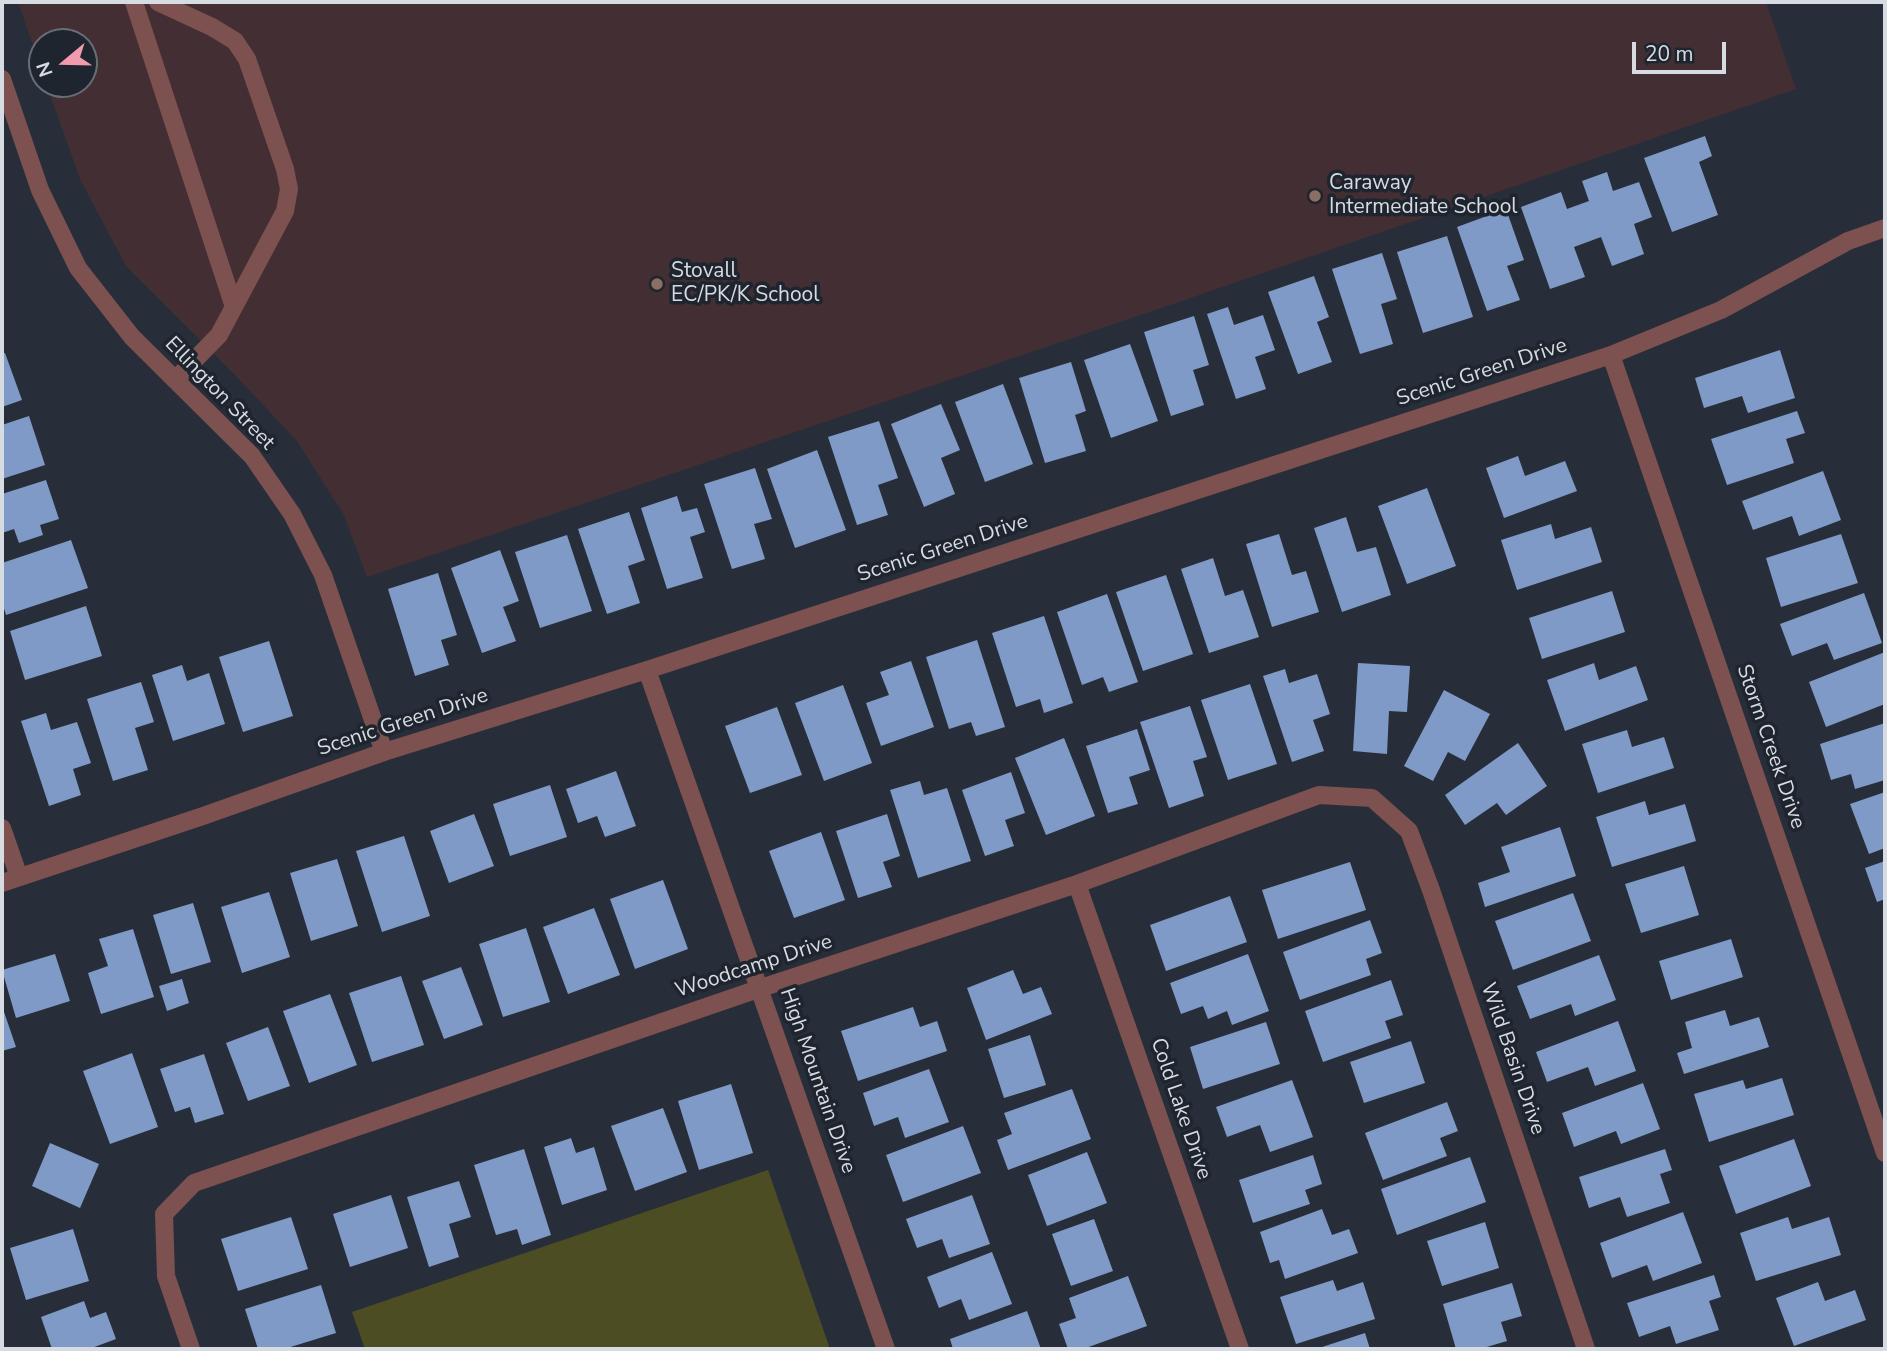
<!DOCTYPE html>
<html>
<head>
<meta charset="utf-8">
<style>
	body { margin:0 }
	#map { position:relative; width:1887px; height:1351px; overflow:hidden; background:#282e39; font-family:"Nunito Sans",sans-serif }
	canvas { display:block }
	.frame { position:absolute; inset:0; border:4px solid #d7dbe2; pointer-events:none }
	.north { position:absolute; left:28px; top:28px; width:70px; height:70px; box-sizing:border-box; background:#1e252f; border:2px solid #686e77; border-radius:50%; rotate:251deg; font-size:19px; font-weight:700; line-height:28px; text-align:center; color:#d7dbe2 }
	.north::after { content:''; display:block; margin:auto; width:24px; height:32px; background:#f29aae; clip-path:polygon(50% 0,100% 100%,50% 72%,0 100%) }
	.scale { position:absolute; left:1632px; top:42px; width:94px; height:32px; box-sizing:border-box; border:4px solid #d7dbe2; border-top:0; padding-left:9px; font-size:21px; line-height:24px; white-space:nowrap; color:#d7dbe2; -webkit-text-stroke:5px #1e252f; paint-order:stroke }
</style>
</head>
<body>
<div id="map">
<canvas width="1887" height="1351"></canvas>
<div class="frame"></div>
<div class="north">N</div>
<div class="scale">20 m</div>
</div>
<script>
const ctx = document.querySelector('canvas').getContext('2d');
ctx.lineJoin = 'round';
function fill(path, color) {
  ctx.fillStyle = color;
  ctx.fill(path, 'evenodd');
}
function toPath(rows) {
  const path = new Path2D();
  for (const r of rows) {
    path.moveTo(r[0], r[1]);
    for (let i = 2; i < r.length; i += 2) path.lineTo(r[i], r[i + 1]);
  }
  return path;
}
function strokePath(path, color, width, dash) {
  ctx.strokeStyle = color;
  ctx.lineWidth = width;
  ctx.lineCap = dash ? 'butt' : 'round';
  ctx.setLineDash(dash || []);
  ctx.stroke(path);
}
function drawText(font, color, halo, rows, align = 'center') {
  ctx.font = font + ' "Nunito Sans",sans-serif';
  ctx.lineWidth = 7;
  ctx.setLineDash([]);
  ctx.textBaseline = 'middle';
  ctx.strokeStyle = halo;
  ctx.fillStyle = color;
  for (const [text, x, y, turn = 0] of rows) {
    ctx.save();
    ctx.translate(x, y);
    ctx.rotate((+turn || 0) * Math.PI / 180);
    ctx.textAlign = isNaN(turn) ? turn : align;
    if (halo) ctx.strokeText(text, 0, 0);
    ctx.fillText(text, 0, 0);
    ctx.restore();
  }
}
const education = toPath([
	[18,2,1766,2,1796,89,1176,303,367,577,344,515,297,441,237,377,126,266,80,179,46,84,84,84,84,42,42,42,42,71]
]);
const green = toPath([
	[768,1170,830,1349,365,1349,352,1312]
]);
const building = toPath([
	[1705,136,1712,156,1699,162,1718,215,1672,232,1644,158],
	[1607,172,1613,191,1639,182,1652,217,1634,224,1644,254,1612,266,1601,237,1574,247,1585,277,1550,289,1521,207,1561,192,1567,209,1589,201,1582,181],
	[1506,209,1524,260,1507,266,1520,300,1487,311,1457,227],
	[1447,236,1473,317,1423,333,1397,252],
	[1382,253,1397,299,1381,304,1393,344,1360,354,1332,269],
	[1314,276,1329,317,1317,322,1332,362,1298,374,1268,292],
	[1228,307,1234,325,1263,315,1275,350,1255,357,1266,389,1236,399,1207,314],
	[1194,316,1209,365,1193,370,1204,405,1171,416,1144,332],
	[1130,344,1158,421,1111,438,1084,360],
	[1780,350,1795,398,1748,413,1742,396,1704,408,1695,378],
	[5,353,22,400,2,407,2,354],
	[1071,362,1086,411,1075,415,1086,451,1045,463,1019,378],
	[1003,384,1033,464,985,482,955,402],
	[941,404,960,450,941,458,955,494,924,507,891,424],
	[1797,411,1805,433,1786,439,1794,463,1727,485,1711,439],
	[29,416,45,465,2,479,2,425],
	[879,421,898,478,878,485,888,515,857,525,828,437],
	[817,450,846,530,795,548,767,469],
	[1518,456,1525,476,1565,461,1577,491,1504,518,1486,468],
	[755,468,772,519,754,524,765,559,732,569,704,484],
	[1823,471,1841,520,1799,536,1792,516,1753,530,1742,501],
	[46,480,59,519,40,525,43,535,19,543,14,529,2,533,2,494],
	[1427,488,1456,566,1407,584,1378,506],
	[677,496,682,512,697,508,705,532,690,537,703,578,667,589,641,508],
	[629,512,645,560,628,566,640,603,607,614,578,529],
	[1346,517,1357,552,1376,547,1391,595,1342,612,1314,528],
	[1551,524,1555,539,1591,527,1602,562,1517,590,1501,540],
	[1279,534,1292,575,1306,571,1319,612,1272,627,1246,544],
	[1841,534,1858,583,1781,607,1766,558],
	[567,535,592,611,540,628,515,552],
	[71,540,88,588,6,615,2,602,2,563],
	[500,550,519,601,503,607,516,641,482,653,451,568],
	[1213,558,1225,596,1243,590,1259,637,1209,653,1181,569],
	[438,573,457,635,441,640,449,665,415,676,388,589],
	[1166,575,1193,654,1143,671,1116,592],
	[1612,591,1625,632,1542,659,1529,618],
	[1864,593,1882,643,1834,660,1827,643,1792,656,1780,624],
	[1107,594,1138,682,1109,692,1103,677,1082,685,1057,612],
	[86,606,102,656,25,680,10,631],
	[1044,616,1073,703,1044,713,1040,699,1016,707,992,633],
	[977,640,1005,727,976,736,971,722,949,729,926,657],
	[269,641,293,716,243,732,219,657],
	[1885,652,1885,704,1826,727,1809,682],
	[911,661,934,727,881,746,866,703,889,695,880,672],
	[1358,663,1410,666,1407,712,1389,711,1387,754,1353,751],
	[1594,663,1599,680,1636,666,1648,700,1565,731,1547,680],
	[182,665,187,681,209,673,225,724,173,741,152,675],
	[1285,669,1289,683,1317,674,1330,714,1313,720,1324,751,1292,762,1263,676],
	[141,682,154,722,135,728,148,770,113,781,87,699],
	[1250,684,1277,764,1228,780,1201,700],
	[843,685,872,763,824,781,795,703],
	[1444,690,1490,714,1465,761,1448,752,1433,781,1404,766],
	[1190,706,1207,757,1193,761,1204,796,1169,808,1140,722],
	[777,707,802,775,750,793,725,726],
	[46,713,51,730,77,722,91,763,73,769,81,795,49,806,21,721],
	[1885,723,1885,780,1855,789,1851,774,1831,780,1820,744],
	[1137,729,1150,770,1129,777,1138,804,1108,813,1086,746],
	[1627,730,1632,747,1664,737,1674,768,1598,793,1582,744],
	[1064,738,1095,816,1046,835,1015,758],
	[1518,743,1547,786,1506,815,1497,803,1465,825,1445,795],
	[616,771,636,826,605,837,597,816,578,823,566,789],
	[1011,772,1025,813,1005,820,1014,846,985,856,962,790],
	[920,781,924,795,947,788,971,861,918,878,890,790],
	[550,785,567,837,510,856,493,804],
	[1885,792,1885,848,1869,854,1850,804],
	[1645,801,1649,815,1685,804,1696,841,1612,867,1596,817],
	[474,814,494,866,449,883,430,831],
	[887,814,900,856,883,862,892,887,858,898,836,831],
	[1560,827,1576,876,1485,907,1478,883,1510,872,1501,847],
	[821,832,845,900,794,918,769,851],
	[404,836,430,916,382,932,356,851],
	[337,859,358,926,311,941,290,873],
	[1885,861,1885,899,1877,902,1865,868],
	[1350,862,1366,910,1278,939,1262,890],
	[1684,866,1699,915,1641,933,1625,884],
	[663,880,688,949,635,969,610,899],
	[269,892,290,957,242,973,221,907],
	[1573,893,1591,941,1513,970,1495,921],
	[1230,896,1247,942,1166,971,1150,925],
	[193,903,211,962,171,974,153,915],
	[594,908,620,975,568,994,543,927],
	[1370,920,1382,953,1366,959,1371,975,1300,1000,1283,952],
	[526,928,550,1002,503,1017,479,944],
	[133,929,154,997,101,1014,88,973,108,966,99,939],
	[1731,939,1743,977,1671,1000,1659,961],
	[55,954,70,1001,16,1018,2,970],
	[1248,954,1269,1011,1232,1025,1227,1011,1208,1019,1203,1006,1181,1014,1170,983],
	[1599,955,1616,1000,1575,1016,1571,1004,1530,1019,1517,986],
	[461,967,483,1025,444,1039,422,981],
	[1013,970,1023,994,1041,987,1052,1014,986,1040,967,988],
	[401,976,424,1045,372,1062,349,993],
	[182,979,189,1003,167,1011,159,986],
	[1391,980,1403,1015,1385,1021,1391,1038,1323,1062,1305,1011],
	[330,994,357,1065,309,1083,283,1011],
	[2,1006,16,1047,2,1051],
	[913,1007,920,1027,937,1021,947,1051,858,1081,841,1031],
	[1725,1010,1730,1026,1759,1017,1769,1047,1684,1074,1677,1053,1692,1048,1685,1022],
	[1618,1021,1636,1071,1595,1086,1588,1067,1547,1082,1536,1052],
	[1266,1022,1280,1064,1203,1089,1190,1047],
	[268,1027,290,1086,248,1101,226,1043],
	[1030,1035,1046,1085,1004,1098,988,1049],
	[1411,1041,1425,1083,1364,1103,1350,1062],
	[132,1053,158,1127,110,1144,83,1071],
	[204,1054,224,1114,195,1123,190,1107,175,1112,160,1069],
	[929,1069,949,1122,905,1138,898,1117,874,1126,863,1093],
	[1782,1078,1794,1115,1709,1142,1694,1094,1743,1080,1746,1089],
	[1292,1080,1313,1137,1270,1152,1260,1125,1227,1137,1216,1107],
	[1643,1083,1660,1129,1621,1144,1616,1131,1574,1147,1562,1113],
	[731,1084,753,1153,699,1170,678,1101],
	[1072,1089,1091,1139,1008,1170,997,1140,1012,1134,1004,1113],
	[1447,1102,1458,1131,1440,1138,1447,1156,1383,1180,1365,1133],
	[663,1108,687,1172,635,1191,611,1126],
	[963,1126,981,1173,903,1202,886,1155],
	[571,1138,576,1153,594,1147,607,1190,562,1205,544,1147],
	[1794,1139,1811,1186,1736,1214,1719,1166],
	[50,1143,99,1164,80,1208,32,1186],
	[524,1149,551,1235,522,1245,517,1229,496,1235,474,1165],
	[1665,1149,1672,1170,1660,1174,1670,1203,1627,1217,1620,1197,1589,1208,1579,1177],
	[1087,1152,1107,1203,1047,1226,1028,1175],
	[1313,1155,1322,1184,1305,1190,1310,1204,1253,1223,1239,1180],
	[1470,1157,1486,1202,1397,1235,1381,1189],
	[459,1181,471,1217,449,1224,459,1257,429,1267,407,1197],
	[391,1195,408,1248,350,1267,333,1214],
	[972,1195,990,1244,949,1258,942,1239,917,1248,906,1219],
	[1322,1209,1332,1235,1349,1229,1358,1253,1285,1279,1279,1260,1270,1263,1260,1232],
	[1683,1212,1702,1263,1653,1281,1647,1265,1612,1278,1600,1243],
	[291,1217,308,1269,238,1291,221,1239],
	[1788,1217,1792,1229,1829,1217,1841,1255,1756,1281,1740,1233],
	[1094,1219,1113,1271,1071,1286,1052,1234],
	[1485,1222,1499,1268,1442,1286,1427,1241],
	[73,1229,89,1281,26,1300,10,1248],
	[992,1252,1012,1304,969,1320,961,1299,939,1308,927,1277],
	[1714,1275,1721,1297,1709,1301,1719,1330,1676,1344,1670,1326,1639,1337,1627,1303],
	[1128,1276,1147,1326,1083,1349,1068,1349,1059,1324,1076,1318,1069,1298],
	[1333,1280,1337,1291,1363,1282,1375,1319,1296,1344,1280,1297],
	[1818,1282,1825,1301,1855,1290,1866,1320,1794,1346,1776,1298],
	[1512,1283,1522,1316,1501,1322,1507,1341,1480,1349,1456,1349,1443,1304],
	[321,1285,336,1333,284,1349,258,1349,245,1309],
	[84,1301,90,1318,106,1312,116,1339,89,1349,52,1349,41,1317],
	[1027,1311,1041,1349,953,1349,950,1339],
	[1365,1333,1370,1349,1316,1349]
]);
const minor = toPath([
	[134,2,234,307],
	[158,2,212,27,235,41,247,59,285,169,289,189,285,211,219,335,175,380],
	[2,79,40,190,78,268,132,337,252,456,292,514,323,575,384,752],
	[1611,355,1885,1153],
	[647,670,886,1349],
	[2,828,19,877],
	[2,883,203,816,384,752,647,670,1611,355,1721,310,1848,241,1885,228],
	[1077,884,1240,1349],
	[191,1349,166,1276,164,1214,194,1183,761,988,1077,884,1319,795,1372,798,1409,831,1431,890,1586,1349]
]);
const markers = [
	[1315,196,7,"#8d6e63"],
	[657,284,7,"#8d6e63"]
];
const poiNames = [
	["Caraway",1329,184],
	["Intermediate School",1329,208],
	["Stovall",671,272],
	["EC/PK/K School",671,296]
];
const streetNames = [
	["Scenic Green Drive",1482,373,-18],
	["Ellington Street",219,394,46],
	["Scenic Green Drive",943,549,-18],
	["Scenic Green Drive",403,723,-18],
	["Storm Creek Drive",1770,747,71],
	["Woodcamp Drive",754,967,-18],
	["Wild Basin Drive",1512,1059,71],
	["High Mountain Drive",817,1081,71],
	["Cold Lake Drive",1180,1109,71]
];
fill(education, '#432f33');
fill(green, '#4c4d22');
fill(building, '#7f9ac6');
strokePath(minor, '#7d514f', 18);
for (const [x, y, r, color] of markers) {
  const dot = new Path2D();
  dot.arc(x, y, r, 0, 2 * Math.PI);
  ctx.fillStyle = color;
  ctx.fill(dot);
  strokePath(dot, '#1e252f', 2.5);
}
drawText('21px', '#d7dbe2', '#1e252f', poiNames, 'left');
drawText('21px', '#d7dbe2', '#1e252f', streetNames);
</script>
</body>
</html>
